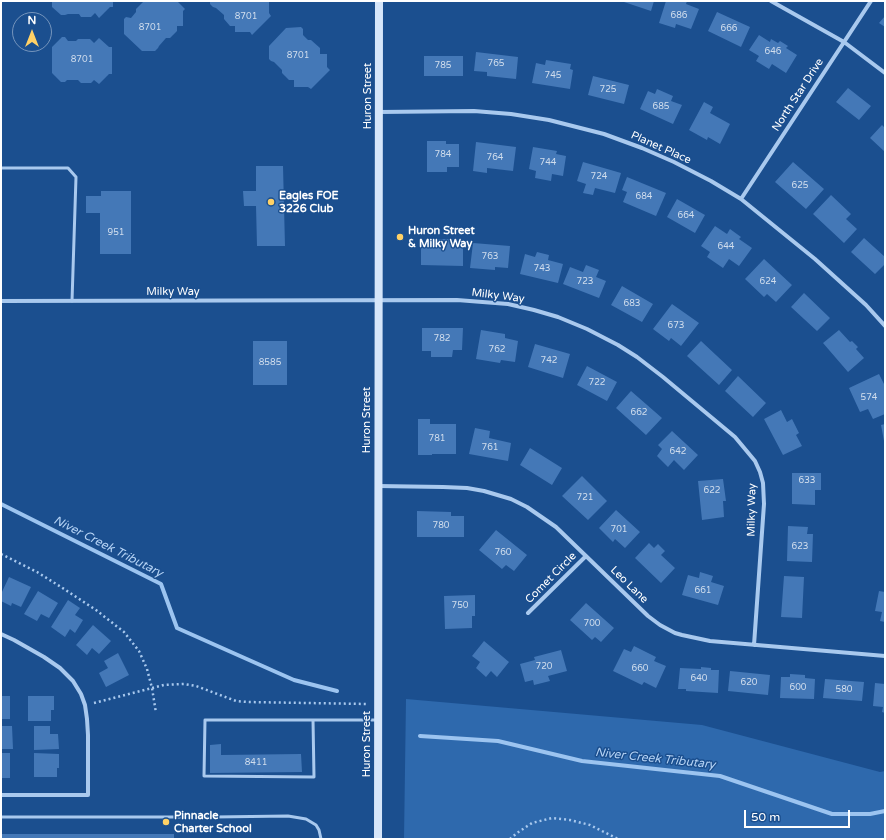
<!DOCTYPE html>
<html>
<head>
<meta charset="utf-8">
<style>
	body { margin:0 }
	#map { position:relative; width:886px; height:840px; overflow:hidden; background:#1b4f8f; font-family:"Varela Round",sans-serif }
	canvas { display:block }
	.frame { position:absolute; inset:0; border:2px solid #fff; pointer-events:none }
	.north { position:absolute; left:12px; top:12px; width:40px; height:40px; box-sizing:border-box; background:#1b4f8f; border:1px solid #7695bc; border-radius:50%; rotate:0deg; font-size:11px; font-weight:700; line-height:16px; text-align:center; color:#fff }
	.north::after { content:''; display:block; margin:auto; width:14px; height:18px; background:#ffd166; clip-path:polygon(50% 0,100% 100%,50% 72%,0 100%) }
	.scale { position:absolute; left:744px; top:810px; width:106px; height:18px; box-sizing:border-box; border:2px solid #fff; border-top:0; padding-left:5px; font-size:12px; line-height:14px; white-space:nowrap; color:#fff; -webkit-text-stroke:3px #1b4f8f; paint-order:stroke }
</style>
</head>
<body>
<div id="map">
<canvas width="886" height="840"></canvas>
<div class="frame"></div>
<div class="north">N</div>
<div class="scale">50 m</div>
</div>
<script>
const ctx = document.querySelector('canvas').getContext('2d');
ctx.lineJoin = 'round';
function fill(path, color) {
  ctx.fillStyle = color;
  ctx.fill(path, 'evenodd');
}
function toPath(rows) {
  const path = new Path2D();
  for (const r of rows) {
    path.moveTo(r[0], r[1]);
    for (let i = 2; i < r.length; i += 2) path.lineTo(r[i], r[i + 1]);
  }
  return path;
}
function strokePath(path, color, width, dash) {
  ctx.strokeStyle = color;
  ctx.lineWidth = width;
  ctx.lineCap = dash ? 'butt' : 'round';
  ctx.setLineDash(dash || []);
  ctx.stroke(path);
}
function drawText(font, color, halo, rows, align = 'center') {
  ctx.font = font + ' "Varela Round",sans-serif';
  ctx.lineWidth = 3;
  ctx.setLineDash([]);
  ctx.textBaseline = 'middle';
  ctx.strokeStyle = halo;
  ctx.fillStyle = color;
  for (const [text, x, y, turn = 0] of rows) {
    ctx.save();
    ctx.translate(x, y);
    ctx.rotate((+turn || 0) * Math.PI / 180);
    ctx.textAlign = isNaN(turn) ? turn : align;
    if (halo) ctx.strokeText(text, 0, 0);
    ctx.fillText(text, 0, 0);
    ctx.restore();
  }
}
const green = toPath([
	[406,699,702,725,880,772,885,771,885,839,404,839]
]);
const stream = toPath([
	[1,504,161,584,177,628,294,680,337,691],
	[420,736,498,741,582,761,720,776,832,814,870,814,885,811]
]);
const building = toPath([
	[52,1,113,1,113,7,110,7,99,18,95,13,91,17,81,17,79,14,68,14,65,15,61,15,52,7],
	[144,1,177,1,185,9,183,11,183,26,177,26,177,31,170,38,166,38,159,46,158,48,155,51,142,51,124,34,124,19,126,17,131,18,136,12,136,9],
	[210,1,269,1,269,13,271,16,252,35,250,32,235,32,235,26,230,26,224,19,224,15,216,8,213,7,210,4],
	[621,1,654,1,651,11],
	[666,1,687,1,686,4,699,9,691,29,676,24,675,28,659,23],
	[717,12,750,27,741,47,708,31],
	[885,16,885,27,879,23],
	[301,27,303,29,303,35,308,40,311,40,320,48,320,54,327,54,327,67,330,70,311,89,308,87,294,87,294,80,289,80,282,73,282,70,274,62,271,61,269,59,269,46,286,28],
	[759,35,770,42,771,39,778,43,780,41,788,46,786,48,797,55,786,73,772,64,769,69,756,61,759,56,749,50],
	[62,37,65,37,68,41,76,41,78,39,90,39,94,43,99,38,109,47,112,47,112,74,109,74,99,84,94,80,91,83,81,83,78,80,67,80,65,82,61,82,52,73,52,47],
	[476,52,518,57,516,79,487,76,487,72,474,71],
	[424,56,463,56,463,76,424,76],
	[546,60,571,64,570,69,573,70,570,89,532,83,536,63,545,65],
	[593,76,629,85,624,104,588,95],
	[848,88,871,106,859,120,836,102],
	[657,89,673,96,671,101,682,105,673,124,640,109,648,91,655,94],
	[704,102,713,107,710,113,730,124,720,144,708,137,707,140,689,130],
	[882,125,885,128,885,152,870,138],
	[427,141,446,141,446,144,459,144,459,167,447,167,447,172,427,172],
	[476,142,516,147,513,171,487,168,487,173,473,171],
	[533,147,557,151,556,154,566,156,563,176,552,174,551,181,535,178,536,171,529,169],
	[583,162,621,173,615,193,595,188,593,195,583,193,586,184,577,181],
	[793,162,824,189,806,209,775,182],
	[256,166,283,166,285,246,257,246,256,206,244,206,243,191,256,191],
	[627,177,666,193,656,216,623,202,627,192,622,190],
	[101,191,131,191,131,254,100,254,100,213,86,213,86,196,101,196],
	[831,195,851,214,846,219,857,229,844,243,813,214],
	[677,199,705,215,695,233,667,217],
	[715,226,727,234,730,229,741,237,739,239,752,248,739,266,729,259,723,268,707,257,710,252,701,246],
	[864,238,885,257,885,264,875,274,851,252],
	[433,239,452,239,452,245,463,245,463,266,421,265,421,245,433,245],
	[473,243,510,246,508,268,495,267,495,270,470,268],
	[537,252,549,255,548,260,563,264,558,283,520,274,525,254,535,257],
	[764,259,792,285,776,302,767,294,764,297,745,279],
	[586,265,599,270,596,277,606,281,599,298,563,284,570,267,583,272],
	[622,286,653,304,642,322,611,305],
	[804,293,830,318,817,331,791,307],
	[672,304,699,323,681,346,671,338,669,341,653,329],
	[422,328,463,328,462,350,453,350,452,357,431,357,431,351,422,351],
	[481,330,505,334,505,338,518,341,515,362,501,360,500,363,476,359],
	[839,330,850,342,852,341,858,347,856,349,864,358,848,372,823,343],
	[253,341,287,341,287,385,253,385],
	[701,341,732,370,719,385,687,356],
	[535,344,570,354,563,378,528,367],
	[587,366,617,382,607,401,577,385],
	[879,374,885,386,885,414,873,419,868,409,860,412,849,388],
	[738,376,766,403,753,417,725,391],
	[631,391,662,418,646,435,616,408],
	[781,410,787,422,792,419,799,433,796,435,802,446,783,455,764,419],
	[418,419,430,419,430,424,456,424,456,454,432,454,432,455,418,455],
	[885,424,885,441,884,441,881,425],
	[475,428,490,431,489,438,511,443,508,461,469,454],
	[672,431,698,455,684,470,674,460,668,467,657,456,662,449,658,445],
	[530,448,562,468,552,485,520,465],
	[792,473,821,473,821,490,815,490,815,505,792,504],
	[582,476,607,501,588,520,562,496],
	[723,479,726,501,723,501,724,517,702,520,698,481],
	[616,510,640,532,625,548,615,539,613,542,599,528],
	[417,511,451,512,451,516,464,516,464,537,417,537],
	[788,526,808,527,807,534,813,534,812,562,787,561],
	[496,530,527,555,514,571,506,565,502,569,479,550],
	[649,543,654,548,658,544,665,551,661,555,675,568,661,583,635,558],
	[700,572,713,576,711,582,724,586,718,605,682,595,688,575,699,578],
	[784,576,804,577,802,618,781,617],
	[9,577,31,587,21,607,12,603,11,606,1,601,1,594],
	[38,591,58,603,49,618,41,614,37,621,24,614],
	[879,591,885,592,885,622,880,621,882,612,875,611],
	[475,595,475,616,472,616,472,628,445,629,444,596],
	[68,600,80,608,75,615,83,620,75,633,70,629,65,637,51,627],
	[586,603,614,628,601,642,595,637,592,640,570,620],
	[93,625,111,641,99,654,92,648,87,655,76,645],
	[484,641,509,662,497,677,491,671,486,677,476,668,480,662,472,656],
	[634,646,656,657,654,661,666,666,656,688,644,682,642,685,613,671,624,649,631,652],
	[561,650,567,671,548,676,550,681,534,685,533,680,525,682,520,664,535,660,534,657],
	[118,653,129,675,106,687,99,673,108,668,104,661],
	[701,667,711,668,711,670,719,670,718,693,686,691,686,689,678,689,680,668,701,669],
	[730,671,770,675,768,695,728,691],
	[790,674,805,675,805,678,815,679,814,699,780,698,781,677,790,677],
	[825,679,864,682,862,701,823,698],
	[875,683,885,684,885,713,882,712,883,707,873,706],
	[1,696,10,696,10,719,1,719],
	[28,696,54,696,54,710,51,710,51,721,28,721],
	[1,726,12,726,13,749,1,749],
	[34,726,50,726,50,734,58,734,59,749,34,750],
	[221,744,221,755,301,754,302,772,210,773,210,745],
	[1,753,10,753,10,778,1,778],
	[34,753,59,754,59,768,57,768,57,777,34,777],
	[1,834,174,834,174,839,1,839]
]);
const path = toPath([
	[1,554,37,572,61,587,96,610,124,632,139,651,147,669,152,688,156,713],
	[94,703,164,685,184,684,196,686,236,701,248,702,367,704],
	[510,839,517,833,532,823,552,818,570,820,590,825,618,839]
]);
const lane = toPath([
	[1,168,68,168,76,177,72,301],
	[313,720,314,777,204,776,205,720,378,720],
	[1,817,214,817,288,816,306,819,316,825,319,830,321,839]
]);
const street = toPath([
	[771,1,844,42,885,73],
	[379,112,474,111,511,114,549,120,604,134,642,148,674,162,711,181,741,199,815,259,866,305,885,326],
	[741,199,871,1],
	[1,301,457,300,508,304,534,310,558,317,587,329,618,345,637,357,663,377,735,437,755,461,760,472,763,483,764,504,754,645],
	[378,486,443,487,467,488,484,491,511,499,527,507,556,527,648,616,660,625,675,633,682,635,710,641,885,656],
	[528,613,586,556],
	[1,634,14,640,44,657,60,668,73,681,81,694,85,705,87,719,88,735,88,795,1,795]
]);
const secondary = toPath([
	[378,839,379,1]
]);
const markers = [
	[271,202,4,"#ffd166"],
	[400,237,4,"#ffd166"],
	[166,822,4,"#ffd166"]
];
const numberNames = [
	["686",679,16],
	["8701",246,17],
	["8701",150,28],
	["666",729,29],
	["646",773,52],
	["8701",298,56],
	["8701",82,60],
	["765",496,64],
	["785",443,66],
	["745",553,76],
	["725",608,90],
	["685",661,107],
	["784",443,155],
	["764",495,158],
	["744",548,163],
	["724",599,177],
	["625",800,186],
	["684",644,197],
	["664",686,216],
	["951",116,233],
	["644",726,247],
	["763",490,257],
	["743",542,269],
	["723",585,282],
	["624",768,282],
	["683",632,304],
	["673",676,326],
	["782",442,339],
	["762",497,350],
	["742",549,361],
	["8585",270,363],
	["722",597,383],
	["574",869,398],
	["662",639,413],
	["781",437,439],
	["761",490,448],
	["642",678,452],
	["633",807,481],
	["622",712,491],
	["721",585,498],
	["780",441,526],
	["701",619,530],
	["623",800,547],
	["760",503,553],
	["661",703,591],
	["750",460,606],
	["700",592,624],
	["720",544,667],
	["660",640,669],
	["640",699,679],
	["620",749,683],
	["600",798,688],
	["580",844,690],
	["8411",256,763]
];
const streetNames = [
	["North Star Drive",798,95,-57],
	["Huron Street",368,96,-90],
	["Planet Place",661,148,24],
	["Milky Way",173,292],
	["Milky Way",498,296,7],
	["Huron Street",367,420,-90],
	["Milky Way",752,510,-89],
	["Comet Circle",551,578,-45],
	["Leo Lane",629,585,44],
	["Huron Street",367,744,-90]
];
const poiNames = [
	["Eagles FOE",279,196],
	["3226 Club",279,209],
	["Huron Street",408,231],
	["& Milky Way",408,244],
	["Pinnacle",174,816],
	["Charter School",174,829]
];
const waterNames = [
	["Niver Creek Tributary",108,547,27],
	["Niver Creek Tributary",655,759,6]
];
fill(green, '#2e69ad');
strokePath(stream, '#9cc4f0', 4);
fill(building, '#4478b7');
strokePath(path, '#a9c9ee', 2.5, [2, 3]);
strokePath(lane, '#a9c9ee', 3);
strokePath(street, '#a9c9ee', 4);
strokePath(secondary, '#d6e6fa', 8);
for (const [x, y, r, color] of markers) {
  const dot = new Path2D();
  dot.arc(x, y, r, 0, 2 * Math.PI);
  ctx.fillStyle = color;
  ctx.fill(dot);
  strokePath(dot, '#1b4f8f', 1.5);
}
drawText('9px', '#d0dded', null, numberNames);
drawText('11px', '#fff', '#1b4f8f', streetNames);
drawText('bold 11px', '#fff', '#1b4f8f', poiNames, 'left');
drawText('italic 12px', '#b5d3f5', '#1b4f8f', waterNames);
</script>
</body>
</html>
